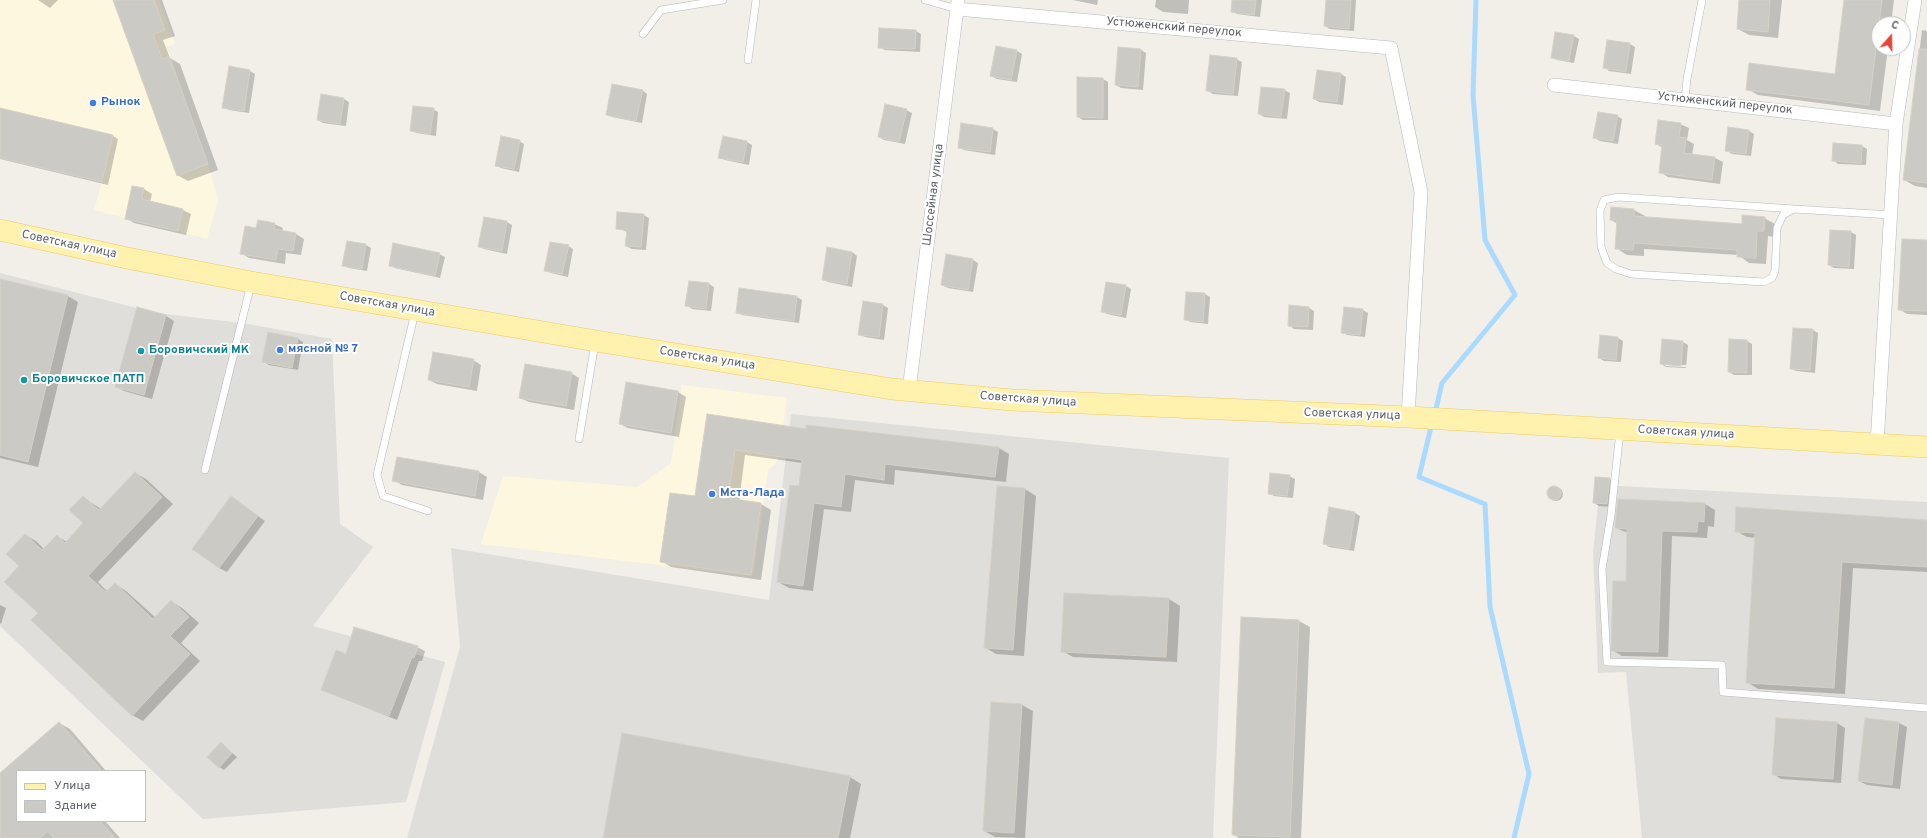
<!DOCTYPE html>
<html>
<head>
<meta charset="utf-8">
<style>
	body { margin:0 }
	#map { position:relative; width:1927px; height:838px; overflow:hidden; background:#f1efe8; font-family:Overpass,sans-serif }
	canvas { display:block }
	.legend { position:absolute; left:16px; top:770px; width:130px; height:52px; box-sizing:border-box; background:#fff; border:1px solid #bfc1c3; margin:0; padding:5px 7px; list-style:none; font-size:12px; color:#5f6368 }
	.legend li { display:flex; align-items:center; gap:8px; height:20px }
	.legend b { width:20px; border:1px solid #bfc1c3 }
	.north { position:absolute; left:1871px; top:16px; width:40px; height:40px; box-sizing:border-box; background:#fff; border:1px solid #bfc1c3; border-radius:50%; rotate:20deg; font-size:11px; font-weight:700; line-height:16px; text-align:center; color:#5f6368 }
	.north::after { content:''; display:block; margin:auto; width:14px; height:18px; background:#ea4335; clip-path:polygon(50% 0,100% 100%,50% 72%,0 100%) }
</style>
</head>
<body>
<div id="map">
<canvas width="1927" height="838"></canvas>
<ul class="legend">
<li><b style="height:5px;background:#fff2af"></b>Улица</li>
<li><b style="height:11px;background:#cccac5"></b>Здание</li>
</ul>
<div class="north">С</div>
</div>
<script>
const ctx = document.querySelector('canvas').getContext('2d');
ctx.lineJoin = 'round';
function fill(path, color) {
  ctx.fillStyle = color;
  ctx.fill(path, 'evenodd');
}
function toPath(rows) {
  const path = new Path2D();
  for (const r of rows) {
    if (r.length === 3) {
      path.moveTo(r[0] + r[2], r[1]);
      path.arc(r[0], r[1], r[2], 0, 2 * Math.PI);
      continue;
    }
    path.moveTo(r[0], r[1]);
    for (let i = 2; i < r.length; i += 2) path.lineTo(r[i], r[i + 1]);
  }
  return path;
}
function strokePath(path, color, width, dash) {
  ctx.strokeStyle = color;
  ctx.lineWidth = width;
  ctx.lineCap = dash ? 'butt' : 'round';
  ctx.setLineDash(dash || []);
  ctx.stroke(path);
}
function drawText(font, color, halo, rows, align = 'center') {
  ctx.font = font + ' Overpass,sans-serif';
  ctx.lineWidth = 4;
  ctx.setLineDash([]);
  ctx.textBaseline = 'middle';
  ctx.strokeStyle = halo;
  ctx.fillStyle = color;
  for (const [text, x, y, turn = 0] of rows) {
    ctx.save();
    ctx.translate(x, y);
    ctx.rotate((+turn || 0) * Math.PI / 180);
    ctx.textAlign = isNaN(turn) ? turn : align;
    if (halo) ctx.strokeText(text, 0, 0);
    ctx.fillText(text, 0, 0);
    ctx.restore();
  }
}
const commercial = toPath([
	[0,0,159,0,175,44,167,47,208,164,218,200,207,239,94,210,102,182,0,158],
	[682,385,787,398,778,461,768,470,753,576,481,544,503,476,637,487,671,463]
]);
const industrial = toPath([
	[0,273,156,313,242,323,332,339,340,524,373,547,313,626,445,662,406,802,203,819,0,626],
	[791,414,1229,458,1213,838,407,838,460,647,451,548,769,600],
	[1600,485,1927,502,1927,838,1642,838,1626,672,1598,673,1593,553]
]);
const shadow = toPath([
	[38,0,58,0,50,8],
	[114,0,162,0,175,36,163,40,170,58,180,64,218,170,188,181,177,175],
	[1073,0,1098,0,1097,5],
	[1156,0,1189,0,1188,14,1163,12,1155,7],
	[1233,0,1262,0,1260,17,1237,14,1232,11],
	[1327,0,1356,0,1354,31,1330,29,1325,26],
	[1740,0,1782,0,1778,38,1749,35,1738,29],
	[1845,0,1894,0,1891,24,1879,24,1879,48,1888,48,1880,111,1758,95,1747,89,1836,75],
	[1922,30,1927,31,1927,188,1915,186,1904,180],
	[916,31,921,34,920,52,885,50,879,47],
	[1574,36,1579,39,1574,63,1557,60,1552,57],
	[1608,41,1630,44,1635,47,1631,74,1609,71,1604,67],
	[1119,48,1141,50,1146,53,1143,90,1121,88,1116,85],
	[1017,51,1022,54,1017,82,997,79,991,76],
	[1236,59,1242,62,1238,96,1213,94,1208,91],
	[230,67,250,71,255,74,249,113,229,110,223,107],
	[1318,71,1341,74,1346,77,1343,105,1319,102,1314,99],
	[1103,79,1108,82,1108,120,1083,120,1078,117],
	[642,90,647,94,642,123,612,117,607,114],
	[1284,90,1290,93,1287,119,1264,117,1259,114],
	[321,95,344,99,349,102,346,126,323,123,318,120],
	[0,109,113,136,118,139,108,185,0,159],
	[433,109,438,112,436,136,416,133,411,130],
	[906,110,912,113,905,144,884,140,879,137],
	[1617,116,1622,119,1618,144,1600,141,1594,138],
	[962,124,993,129,998,132,995,155,964,150,959,147],
	[1680,124,1689,128,1687,140,1694,144,1692,155,1715,158,1723,162,1720,184,1668,177,1660,172,1663,148,1656,144],
	[1749,131,1754,134,1751,156,1732,154,1727,151],
	[723,137,747,142,752,145,749,165,725,160,720,157],
	[519,141,524,144,519,172,501,168,496,165],
	[1862,146,1867,149,1866,165,1838,164,1833,160],
	[133,187,144,189,152,194,150,202,183,210,191,214,186,235,134,223,126,218],
	[1634,210,1645,216,1645,218,1743,225,1764,218,1775,224,1775,237,1768,236,1766,264,1749,263,1738,255,1644,249,1644,256,1627,255,1616,248,1618,224,1611,220],
	[643,215,649,218,646,250,632,249,626,246,627,232,617,228],
	[485,218,507,222,512,225,507,254,484,249,479,246],
	[274,224,283,228,282,231,296,234,304,239,301,255,286,253,285,264,249,258,241,253,257,229],
	[1851,232,1856,235,1854,269,1834,268,1829,265],
	[1927,241,1927,315,1907,314,1899,309],
	[347,242,366,245,371,248,367,271,349,268,343,265],
	[568,246,573,249,568,277,551,273,545,270],
	[852,252,857,256,852,287,828,282,823,279],
	[439,254,445,257,440,278,395,268,390,265],
	[973,260,978,263,973,292,948,288,942,285],
	[0,280,68,296,78,302,38,467,0,458],
	[690,282,709,284,714,287,711,311,692,309,687,305],
	[1107,283,1126,286,1131,289,1126,318,1107,314,1102,311],
	[1187,293,1205,294,1210,297,1208,324,1190,322,1185,319],
	[797,297,802,300,799,323,742,315,737,312],
	[864,302,883,305,888,308,884,340,865,337,859,334],
	[1309,308,1314,311,1313,330,1294,329,1289,325],
	[1345,308,1363,310,1368,313,1365,337,1347,335,1342,332],
	[166,316,174,321,152,399,124,391,116,386],
	[1794,329,1813,330,1818,333,1815,373,1796,371,1791,368],
	[269,333,298,339,303,342,298,370,269,365,263,361],
	[1618,338,1623,341,1621,362,1604,361,1599,358],
	[1730,340,1747,341,1752,344,1752,375,1734,375,1729,372],
	[1683,342,1688,345,1686,368,1666,367,1661,364],
	[1665,364,1686,365,1686,367,1665,366],
	[473,360,481,365,477,391,437,384,429,380],
	[571,373,579,378,574,410,529,402,520,398],
	[627,384,678,392,686,397,679,437,628,428,620,424],
	[708,415,807,430,999,448,1009,454,1006,482,895,470,894,485,855,480,851,512,824,509,813,591,789,588,778,582,799,487,802,463,745,455,739,501,761,504,771,510,761,580,671,567,661,561,696,497],
	[397,458,479,472,487,477,483,500,402,485,393,480],
	[135,473,146,479,173,504,98,582,108,592,115,584,126,591,156,618,171,601,182,608,199,623,181,643,200,661,143,721,132,715,39,613,20,566,25,535,36,541,45,550,57,536,67,542,85,523,83,497,101,509],
	[1289,476,1295,479,1293,498,1274,496,1269,493],
	[1610,479,1615,482,1612,507,1599,506,1594,503],
	[1556,494,7],
	[998,487,1025,489,1036,496,1024,656,996,654,986,648],
	[232,498,265,521,227,572,219,568],
	[1619,500,1705,504,1715,510,1714,527,1708,526,1707,538,1672,536,1668,657,1622,656,1612,650,1626,582,1628,533,1616,528],
	[1355,513,1360,516,1354,551,1329,547,1324,543],
	[1927,521,1927,572,1853,568,1845,694,1758,689,1747,682,1756,538,1747,537,1736,531],
	[1169,599,1180,606,1177,662,1073,657,1062,651],
	[0,605,6,608,1,624,0,623],
	[1299,621,1310,627,1301,838,1239,838,1233,834],
	[417,647,425,651,422,661,419,661,397,720,322,690,347,655],
	[992,703,1022,705,1033,711,1025,838,995,837,984,831],
	[59,723,70,729,106,771,17,771,17,821,105,821,120,838,55,838,51,834,53,838,0,838,0,775],
	[1837,723,1845,728,1841,783,1781,779,1773,774],
	[1899,723,1907,727,1900,789,1867,785,1859,781],
	[221,744,237,757,224,770,219,767],
	[850,777,861,784,850,838,606,838]
]);
const stream = toPath([
	[1435,413,1442,383,1515,295,1485,240,1473,95,1476,0],
	[1432,423,1419,477,1485,504,1490,607,1529,774,1514,838]
]);
const building = toPath([
	[113,0,154,0,165,30,153,34,162,59,169,56,208,164,177,176,113,0],
	[1232,0,1256,0,1254,15,1231,12,1232,0],
	[1326,0,1351,0,1349,29,1324,26,1326,0],
	[1739,0,1770,0,1768,32,1737,29,1739,0],
	[1844,0,1882,0,1869,105,1746,90,1749,63,1835,74,1844,0],
	[879,28,916,30,915,49,878,48,879,28],
	[1555,32,1574,35,1569,61,1551,58,1555,32],
	[1607,40,1630,43,1626,72,1603,68,1607,40],
	[996,46,1017,50,1011,80,990,76,996,46],
	[1118,47,1141,49,1138,87,1115,85,1118,47],
	[1919,49,1927,49,1927,183,1903,180,1919,49],
	[1210,55,1237,58,1233,94,1206,91,1210,55],
	[229,66,250,70,244,111,222,108,229,66],
	[1317,70,1341,73,1337,102,1313,99,1317,70],
	[1077,77,1103,78,1103,118,1077,117,1077,77],
	[612,84,643,90,636,121,606,115,612,84],
	[1261,87,1285,89,1281,117,1258,114,1261,87],
	[321,94,344,98,340,124,317,120,321,94],
	[885,104,907,109,899,142,878,137,885,104],
	[413,106,434,108,430,134,410,131,413,106],
	[0,108,113,135,102,182,0,158,0,108],
	[1598,112,1618,115,1613,141,1593,138,1598,112],
	[1658,120,1681,123,1679,137,1686,138,1684,153,1715,157,1712,180,1659,173,1662,145,1655,144,1658,120],
	[961,123,993,128,990,152,958,148,961,123],
	[1728,127,1749,130,1746,154,1725,151,1728,127],
	[501,136,520,140,514,169,495,166,501,136],
	[723,136,747,141,743,162,718,158,723,136],
	[1833,143,1862,145,1861,163,1832,161,1833,143],
	[132,186,144,188,142,199,183,209,178,231,125,219,132,186],
	[1611,207,1634,209,1634,216,1742,224,1742,215,1765,217,1764,231,1757,231,1756,258,1737,257,1737,250,1634,243,1633,250,1615,249,1617,220,1610,220,1611,207],
	[617,212,644,214,641,247,625,246,627,230,616,229,617,212],
	[484,217,507,221,502,251,478,247,484,217],
	[258,220,275,223,274,229,296,233,293,251,278,249,276,260,240,254,245,226,256,228,258,220],
	[1830,230,1851,231,1849,267,1828,265,1830,230],
	[1902,239,1927,240,1927,311,1898,310,1902,239],
	[347,241,366,244,362,269,342,266,347,241],
	[550,242,569,245,562,274,544,271,550,242],
	[393,243,440,253,435,276,389,266,393,243],
	[827,247,852,252,847,284,822,280,827,247],
	[946,254,973,259,968,290,941,285,946,254],
	[0,279,68,295,28,462,0,455,0,279],
	[689,281,709,283,706,309,685,306,689,281],
	[1106,282,1126,285,1121,315,1101,312,1106,282],
	[739,288,797,296,794,321,736,313,739,288],
	[1186,292,1205,293,1203,322,1184,320,1186,292],
	[863,301,883,304,879,337,858,335,863,301],
	[1289,305,1309,307,1308,327,1288,326,1289,305],
	[137,307,166,315,144,395,115,387,137,307],
	[1344,307,1363,309,1360,335,1341,333,1344,307],
	[1793,328,1813,329,1810,370,1790,369,1793,328],
	[268,332,298,338,292,368,262,362,268,332],
	[1600,335,1618,337,1616,360,1598,358,1600,335],
	[1662,339,1683,341,1681,366,1660,364,1662,339],
	[1729,339,1747,340,1747,373,1728,372,1729,339],
	[433,352,474,359,469,387,428,380,433,352],
	[525,364,572,372,566,406,519,398,525,364],
	[626,382,678,391,671,433,619,424,626,382],
	[707,414,806,429,806,425,999,447,995,477,885,464,884,480,845,474,841,507,814,503,803,586,777,582,790,485,799,486,802,460,735,450,728,498,761,503,751,575,660,562,670,493,695,496,707,414],
	[397,457,479,471,475,496,392,481,397,457],
	[135,472,162,497,88,576,106,592,115,583,153,619,171,600,189,617,170,636,190,654,132,716,31,620,38,613,4,582,19,566,6,554,25,534,42,550,57,535,65,543,83,523,69,510,83,496,99,510,135,472],
	[1270,473,1290,475,1287,496,1268,494,1270,473],
	[1595,477,1610,478,1607,504,1593,503,1595,477],
	[1554,493,7],
	[997,486,1025,488,1013,650,984,648,997,486],
	[231,496,258,516,219,568,192,549,231,496],
	[1618,499,1705,503,1704,522,1698,521,1697,532,1662,531,1658,652,1611,651,1613,581,1626,581,1627,529,1615,528,1618,499],
	[1329,507,1355,512,1349,549,1323,544,1329,507],
	[1736,507,1927,520,1927,567,1842,562,1834,688,1746,683,1755,533,1735,532,1736,507],
	[1064,593,1169,598,1166,657,1061,652,1064,593],
	[1241,617,1299,620,1290,837,1232,835,1241,617],
	[354,627,418,646,414,658,412,657,389,716,321,690,336,650,346,654,354,627],
	[991,702,1022,704,1014,833,983,831,991,702],
	[1776,718,1837,722,1833,779,1772,775,1776,718],
	[1865,718,1899,722,1892,785,1858,781,1865,718],
	[59,722,102,771,17,771,17,821,100,821,115,838,53,838,48,831,40,838,0,838,0,773,59,722],
	[622,733,850,776,838,838,603,838,622,733],
	[221,742,232,753,219,768,207,757,221,742]
]);
const service = toPath([
	[925,0,957,9],
	[643,34,661,10,723,0],
	[748,60,756,0],
	[1685,100,1687,79,1702,0],
	[1794,209,1618,197,1604,200,1600,211,1601,247,1607,263,1616,269,1631,274,1764,282,1772,278,1775,271,1777,228,1783,215,1794,209,1891,215],
	[415,312,377,475,383,496,428,511],
	[1620,431,1611,515,1602,569,1607,662,1722,665,1723,692,1927,708],
	[579,439,595,343],
	[205,470,251,284]
]);
const minor = toPath([
	[957,9,1391,48,1421,192,1408,417],
	[1554,85,1896,124],
	[909,390,958,1],
	[1877,444,1896,124,1915,0]
]);
const primary = toPath([
	[0,230,127,258,251,282,596,341,892,389,1012,400,1408,417,1927,447]
]);
const markers = [
	[93,103,4,"#3f7fe0"],
	[280,350,4,"#3f7fe0"],
	[141,351,4,"#0f9aa8"],
	[24,380,4,"#0f9aa8"],
	[712,494,4,"#3f7fe0"]
];
const streetNames = [
	["Устюженский переулок",1174,28,5],
	["Устюженский переулок",1725,104,6],
	["Шоссейная улица",934,195,-83],
	["Советская улица",69,245,12],
	["Советская улица",387,305,10],
	["Советская улица",707,359,9],
	["Советская улица",1028,400,4],
	["Советская улица",1352,415,2],
	["Советская улица",1686,433,3]
];
const shopNames = [
	["Рынок",101,103],
	["мясной № 7",288,350],
	["Мста-Лада",720,494]
];
const cultureNames = [
	["Боровичский МК",149,351],
	["Боровичское ПАТП",32,380]
];
fill(commercial, '#fef7e0');
fill(industrial, '#e0deda');
fill(shadow, '#0003');
strokePath(stream, '#aadaff', 5);
fill(building, '#cccac5');
strokePath(building, '#d6d1c6', 1);
strokePath(service, '#b5b8bc', 8);
strokePath(minor, '#b5b8bc', 14);
strokePath(primary, '#f2c960', 22);
strokePath(service, '#fff', 7);
strokePath(minor, '#fff', 13);
strokePath(primary, '#fff2af', 21);
for (const [x, y, r, color] of markers) {
  const dot = new Path2D();
  dot.arc(x, y, r, 0, 2 * Math.PI);
  ctx.fillStyle = color;
  ctx.fill(dot);
  strokePath(dot, '#fff', 1.5);
}
drawText('12px', '#5f6368', '#fff', streetNames);
drawText('bold 12px', '#366cbe', '#fff', shopNames, 'left');
drawText('bold 12px', '#0d838f', '#fff', cultureNames, 'left');
</script>
</body>
</html>
